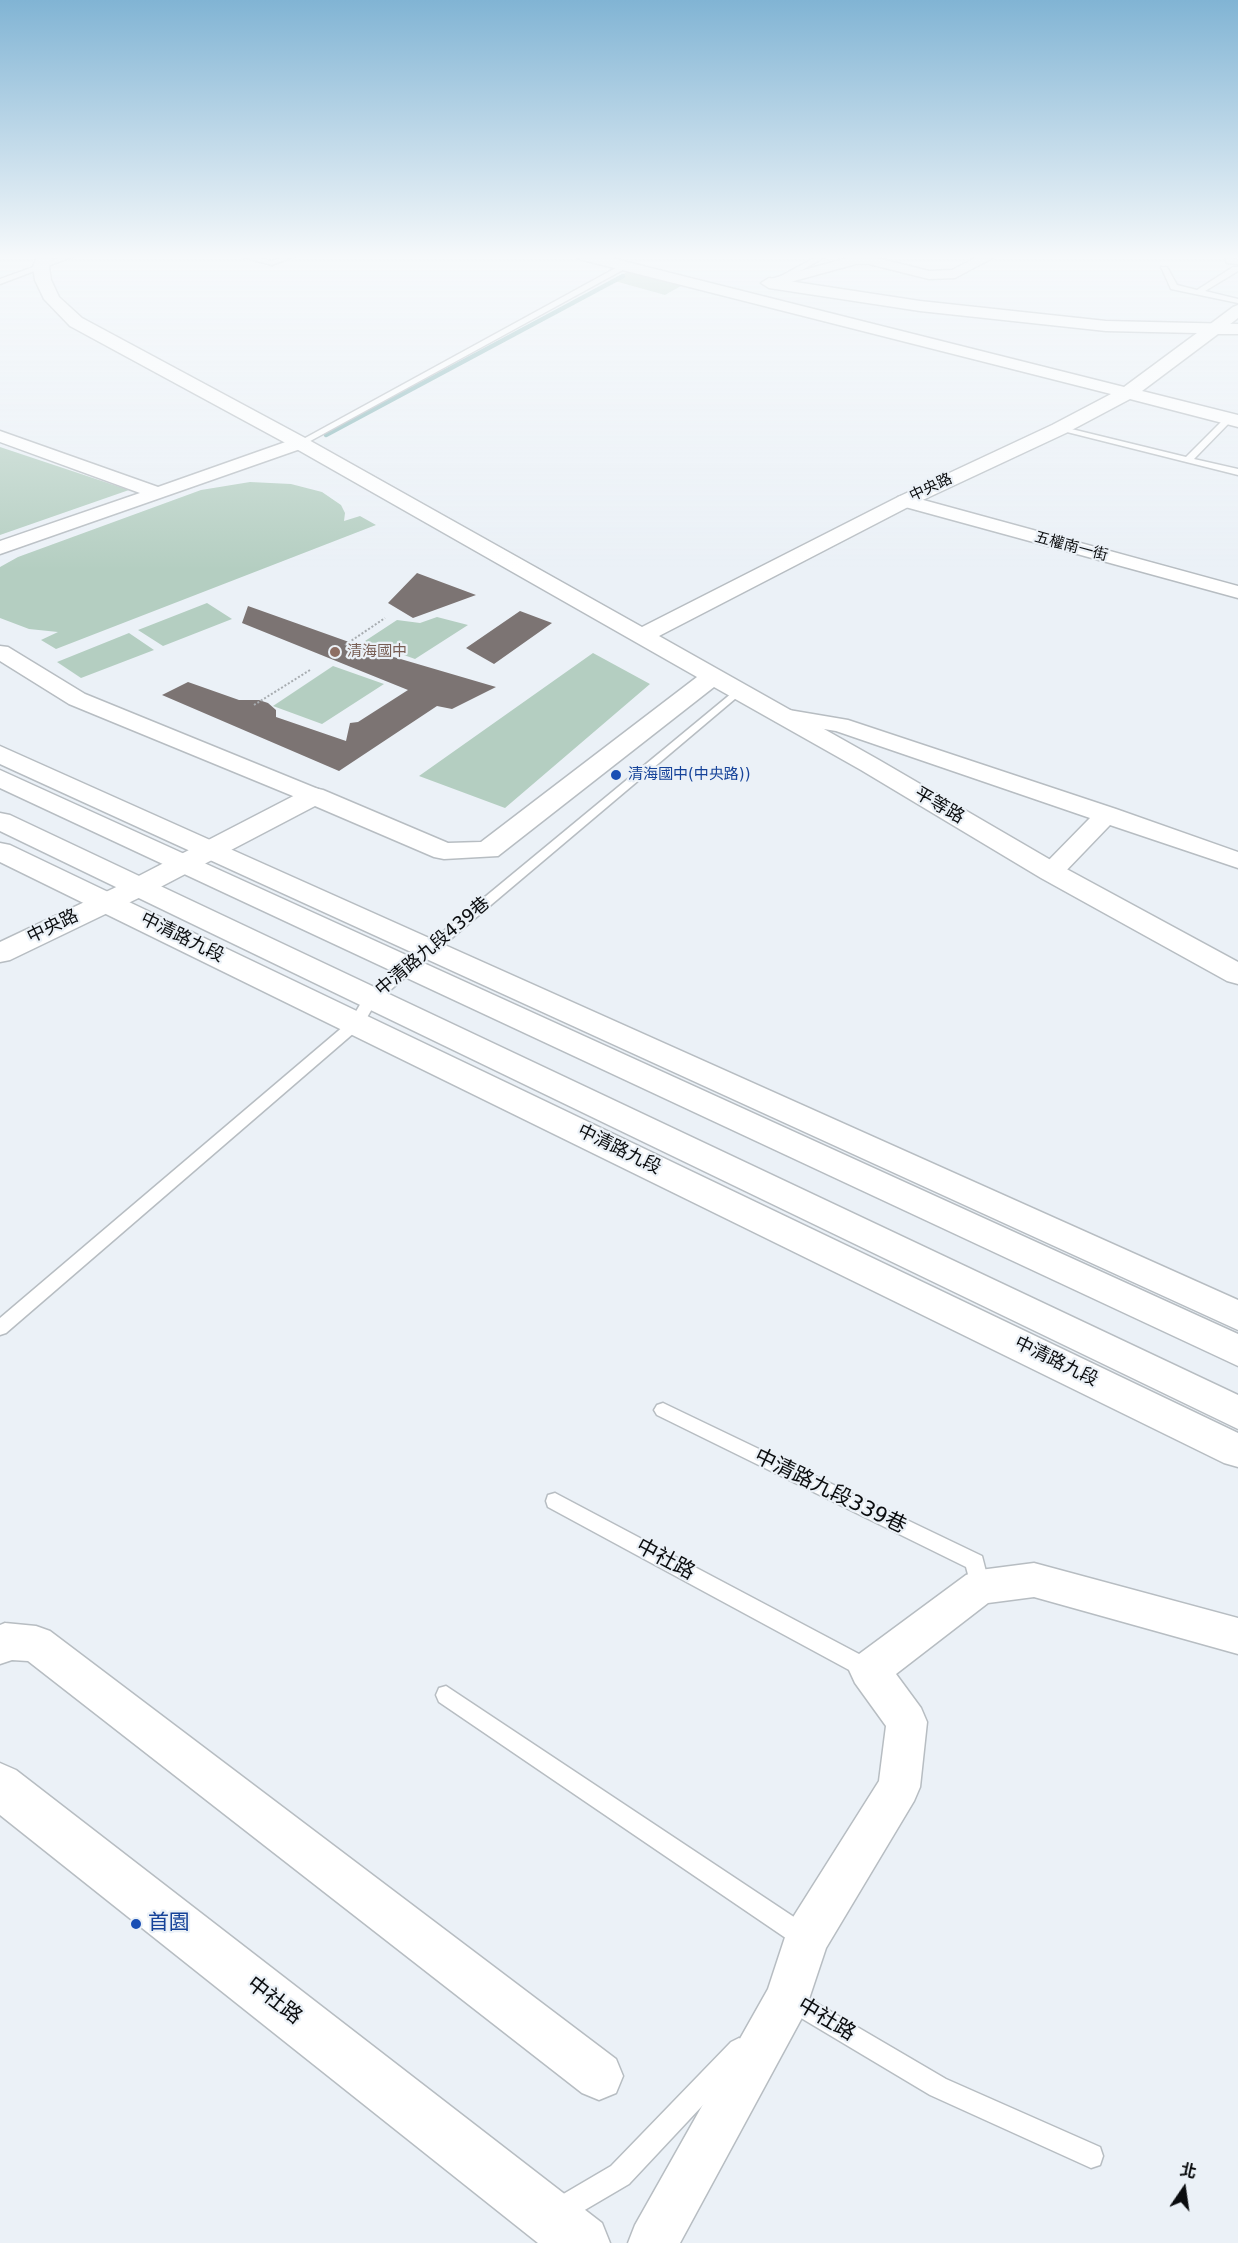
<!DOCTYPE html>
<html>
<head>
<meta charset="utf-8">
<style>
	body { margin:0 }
	#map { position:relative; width:1238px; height:2243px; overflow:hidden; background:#ebf1f7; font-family:"DejaVu Sans","Noto Sans TC",sans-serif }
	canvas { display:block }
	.north { position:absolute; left:1154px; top:2159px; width:60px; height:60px; -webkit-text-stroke:4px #ebf1f7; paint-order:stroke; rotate:13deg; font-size:16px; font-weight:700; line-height:24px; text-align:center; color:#0b0d0f }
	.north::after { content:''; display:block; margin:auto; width:21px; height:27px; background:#0b0d0f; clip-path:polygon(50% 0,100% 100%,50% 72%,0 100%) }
</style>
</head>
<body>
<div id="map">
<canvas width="1238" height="2243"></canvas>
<div class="north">北</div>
</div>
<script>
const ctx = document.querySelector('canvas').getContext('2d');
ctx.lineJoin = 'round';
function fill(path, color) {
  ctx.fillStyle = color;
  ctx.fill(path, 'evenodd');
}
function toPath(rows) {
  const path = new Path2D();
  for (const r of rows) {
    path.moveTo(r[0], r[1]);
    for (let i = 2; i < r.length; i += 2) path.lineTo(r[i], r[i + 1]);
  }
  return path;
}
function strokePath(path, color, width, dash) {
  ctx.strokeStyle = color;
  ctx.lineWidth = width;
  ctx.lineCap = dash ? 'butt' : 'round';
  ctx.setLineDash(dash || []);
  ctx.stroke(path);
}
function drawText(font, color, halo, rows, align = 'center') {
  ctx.font = font + ' "DejaVu Sans","Noto Sans TC",sans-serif';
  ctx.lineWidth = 4.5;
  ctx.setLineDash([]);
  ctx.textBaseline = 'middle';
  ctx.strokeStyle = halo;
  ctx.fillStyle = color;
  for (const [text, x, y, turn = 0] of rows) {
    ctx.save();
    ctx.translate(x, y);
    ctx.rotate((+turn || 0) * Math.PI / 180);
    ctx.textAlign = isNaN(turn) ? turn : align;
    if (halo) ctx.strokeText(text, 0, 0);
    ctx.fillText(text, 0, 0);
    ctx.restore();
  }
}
const green = toPath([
	[628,272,636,274,681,286,665,295,611,280],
	[0,447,129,490,0,535],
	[250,482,291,484,322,492,341,505,345,513,344,521,360,516,376,525,56,649,41,640,58,632,29,629,0,618,0,567,18,557,201,490],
	[207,603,232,619,163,646,138,630],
	[437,617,468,625,415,659,365,641,397,620,420,623],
	[129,633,154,650,81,678,57,662],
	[593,653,650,684,505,808,419,776],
	[333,666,384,684,322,724,273,706]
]);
const stream = toPath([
	[326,435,623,276]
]);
const building = toPath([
	[417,573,476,595,413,618,388,603],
	[248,606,349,642,346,643,496,687,452,709,437,706,339,771,162,695,188,682,239,700,259,700,268,703,276,710,276,717,346,741,350,723,358,722,408,690,242,623],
	[520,611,552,623,494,664,466,648]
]);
const path = toPath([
	[345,645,385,618],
	[254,705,310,670]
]);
const service = toPath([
	[64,256,74,256,0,284,0,279,64,256],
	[239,256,251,256,272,261,285,256,295,256,272,265,239,256],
	[818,256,827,256,775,285,768,283,818,256],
	[1225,256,1232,256,1233,259,1238,260,1238,264,1227,263,1225,256],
	[623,264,630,266,303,445,296,443,623,264],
	[1161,267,1167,267,1177,285,1197,290,1233,267,1238,267,1238,271,1205,291,1238,299,1238,303,1171,289,1161,267],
	[1226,417,1233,419,1194,459,1238,469,1238,475,1055,429,1059,426,1186,457,1226,417],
	[738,688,742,689,742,693,376,1002,362,1026,6,1333,0,1335,0,1318,351,1020,365,996,738,688],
	[663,1403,982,1556,990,1587,987,1593,980,1596,973,1593,966,1567,657,1415,654,1410,657,1405,663,1403],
	[555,1493,876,1663,879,1670,876,1677,869,1679,862,1677,548,1507,546,1501,548,1495,555,1493],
	[446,1686,812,1929,815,1937,812,1945,804,1948,796,1945,439,1702,436,1695,439,1688,446,1686],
	[789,1987,946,2079,1100,2147,1103,2156,1100,2165,1091,2168,930,2095,781,2006,778,1998,781,1990,789,1987],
	[739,2038,747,2042,751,2050,747,2058,629,2184,566,2221,557,2224,548,2221,545,2212,548,2203,611,2166,731,2042,739,2038]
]);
const minor = toPath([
	[855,256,869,256,929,271,952,270,979,256,996,256,955,278,929,279,869,264,856,264,772,287,765,283,767,280,855,256],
	[1238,305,1238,318,1221,331,1209,331,1207,328,1209,325,1233,307,1238,305],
	[0,431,158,487,294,439,306,439,309,443,306,447,0,554,0,541,140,493,0,442,0,431],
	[905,495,1238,586,1238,598,898,505,896,501,898,497,905,495],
	[0,646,8,647,85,694,323,791,326,796,323,801,314,803,305,801,69,704,0,661,0,646],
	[783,709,848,720,1116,809,1238,852,1238,868,1110,825,1060,877,1051,880,1042,877,1038,872,1042,867,1090,818,836,731,775,721,772,716,775,711,783,709],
	[1034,1563,1238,1618,1238,1654,1034,1597,988,1603,896,1674,921,1708,927,1722,920,1787,914,1801,826,1948,804,2014,680,2243,628,2243,635,2225,768,1989,790,1922,879,1781,886,1726,855,1683,849,1670,855,1657,966,1575,980,1570,1034,1563],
	[5,1623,36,1626,50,1631,616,2059,623,2076,616,2093,599,2100,582,2093,28,1661,12,1660,0,1664,0,1625,5,1623]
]);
const tertiary = toPath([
	[37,256,53,256,49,267,51,280,59,297,82,318,307,439,642,627,898,497,1052,425,1111,394,579,259,577,256,603,256,1124,387,1197,333,1106,331,920,311,769,288,761,283,769,278,920,301,1106,321,1238,324,1238,334,1218,334,1142,391,1238,415,1238,427,1130,399,1066,433,912,505,659,636,879,760,1061,866,1238,962,1238,984,1227,981,1041,878,861,770,714,687,498,856,444,859,434,857,315,806,149,893,10,960,0,962,0,942,129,881,305,790,314,788,323,790,448,843,481,842,697,677,293,447,70,326,44,299,35,280,33,267,37,256],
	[0,1763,16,1770,602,2223,610,2243,538,2243,0,1815,0,1763]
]);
const primary = toPath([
	[0,746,1238,1300,1238,1330,0,764,0,746],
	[0,770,1238,1334,1238,1366,0,788,0,770],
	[0,813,10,815,1238,1395,1238,1429,0,831,0,813],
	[0,843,10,845,1238,1433,1238,1467,1224,1463,0,862,0,843]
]);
const markers = [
	[335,652,6,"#8d6e63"],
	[616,775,6,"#1a4fb4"],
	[136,1924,6,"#1a4fb4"]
];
const farStreetnames = [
	["中央路",931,488,-25],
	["五權南一街",1071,547,15]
];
const farEducationnames = [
	["清海國中",347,652]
];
const farTransitnames = [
	["清海國中(中央路))",628,775]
];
const streetNames = [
	["平等路",939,806,30],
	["中央路",53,927,-26],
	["中清路九段",182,938,26],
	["中清路九段439巷",433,947,-40],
	["中清路九段",619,1150,26],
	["中清路九段",1056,1362,26]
];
const nearStreetnames = [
	["中清路九段339巷",830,1492,26],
	["中社路",665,1560,28],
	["中社路",274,2001,38],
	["中社路",826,2020,31]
];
const nearTransitnames = [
	["首園",148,1924]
];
fill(green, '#b4cec1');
strokePath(stream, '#86b5b7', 4.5);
fill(building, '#7c7473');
strokePath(service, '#b7bdc2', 3);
strokePath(minor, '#b7bdc2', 3);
strokePath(tertiary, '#b7bdc2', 3);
strokePath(primary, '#b7bdc2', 3);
strokePath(path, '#a7acb0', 2, [2, 2]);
fill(service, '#fff');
fill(minor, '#fff');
fill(tertiary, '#fff');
fill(primary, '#fff');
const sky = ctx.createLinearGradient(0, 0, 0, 570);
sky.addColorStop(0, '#81b4d4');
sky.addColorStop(0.45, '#f6f9fb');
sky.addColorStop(1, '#f6f9fb00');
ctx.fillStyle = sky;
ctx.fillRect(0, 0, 1238, 570);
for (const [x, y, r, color] of markers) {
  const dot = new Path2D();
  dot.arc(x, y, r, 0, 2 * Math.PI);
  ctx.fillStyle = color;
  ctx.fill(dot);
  strokePath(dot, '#ebf1f7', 2);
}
drawText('15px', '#0b0d0f', '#ebf1f7', farStreetnames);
drawText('15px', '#785e54', '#ebf1f7', farEducationnames, 'left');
drawText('15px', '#164399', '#ebf1f7', farTransitnames, 'left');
drawText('18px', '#0b0d0f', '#ebf1f7', streetNames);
drawText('21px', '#0b0d0f', '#ebf1f7', nearStreetnames);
drawText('21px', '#164399', '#ebf1f7', nearTransitnames, 'left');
</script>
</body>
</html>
